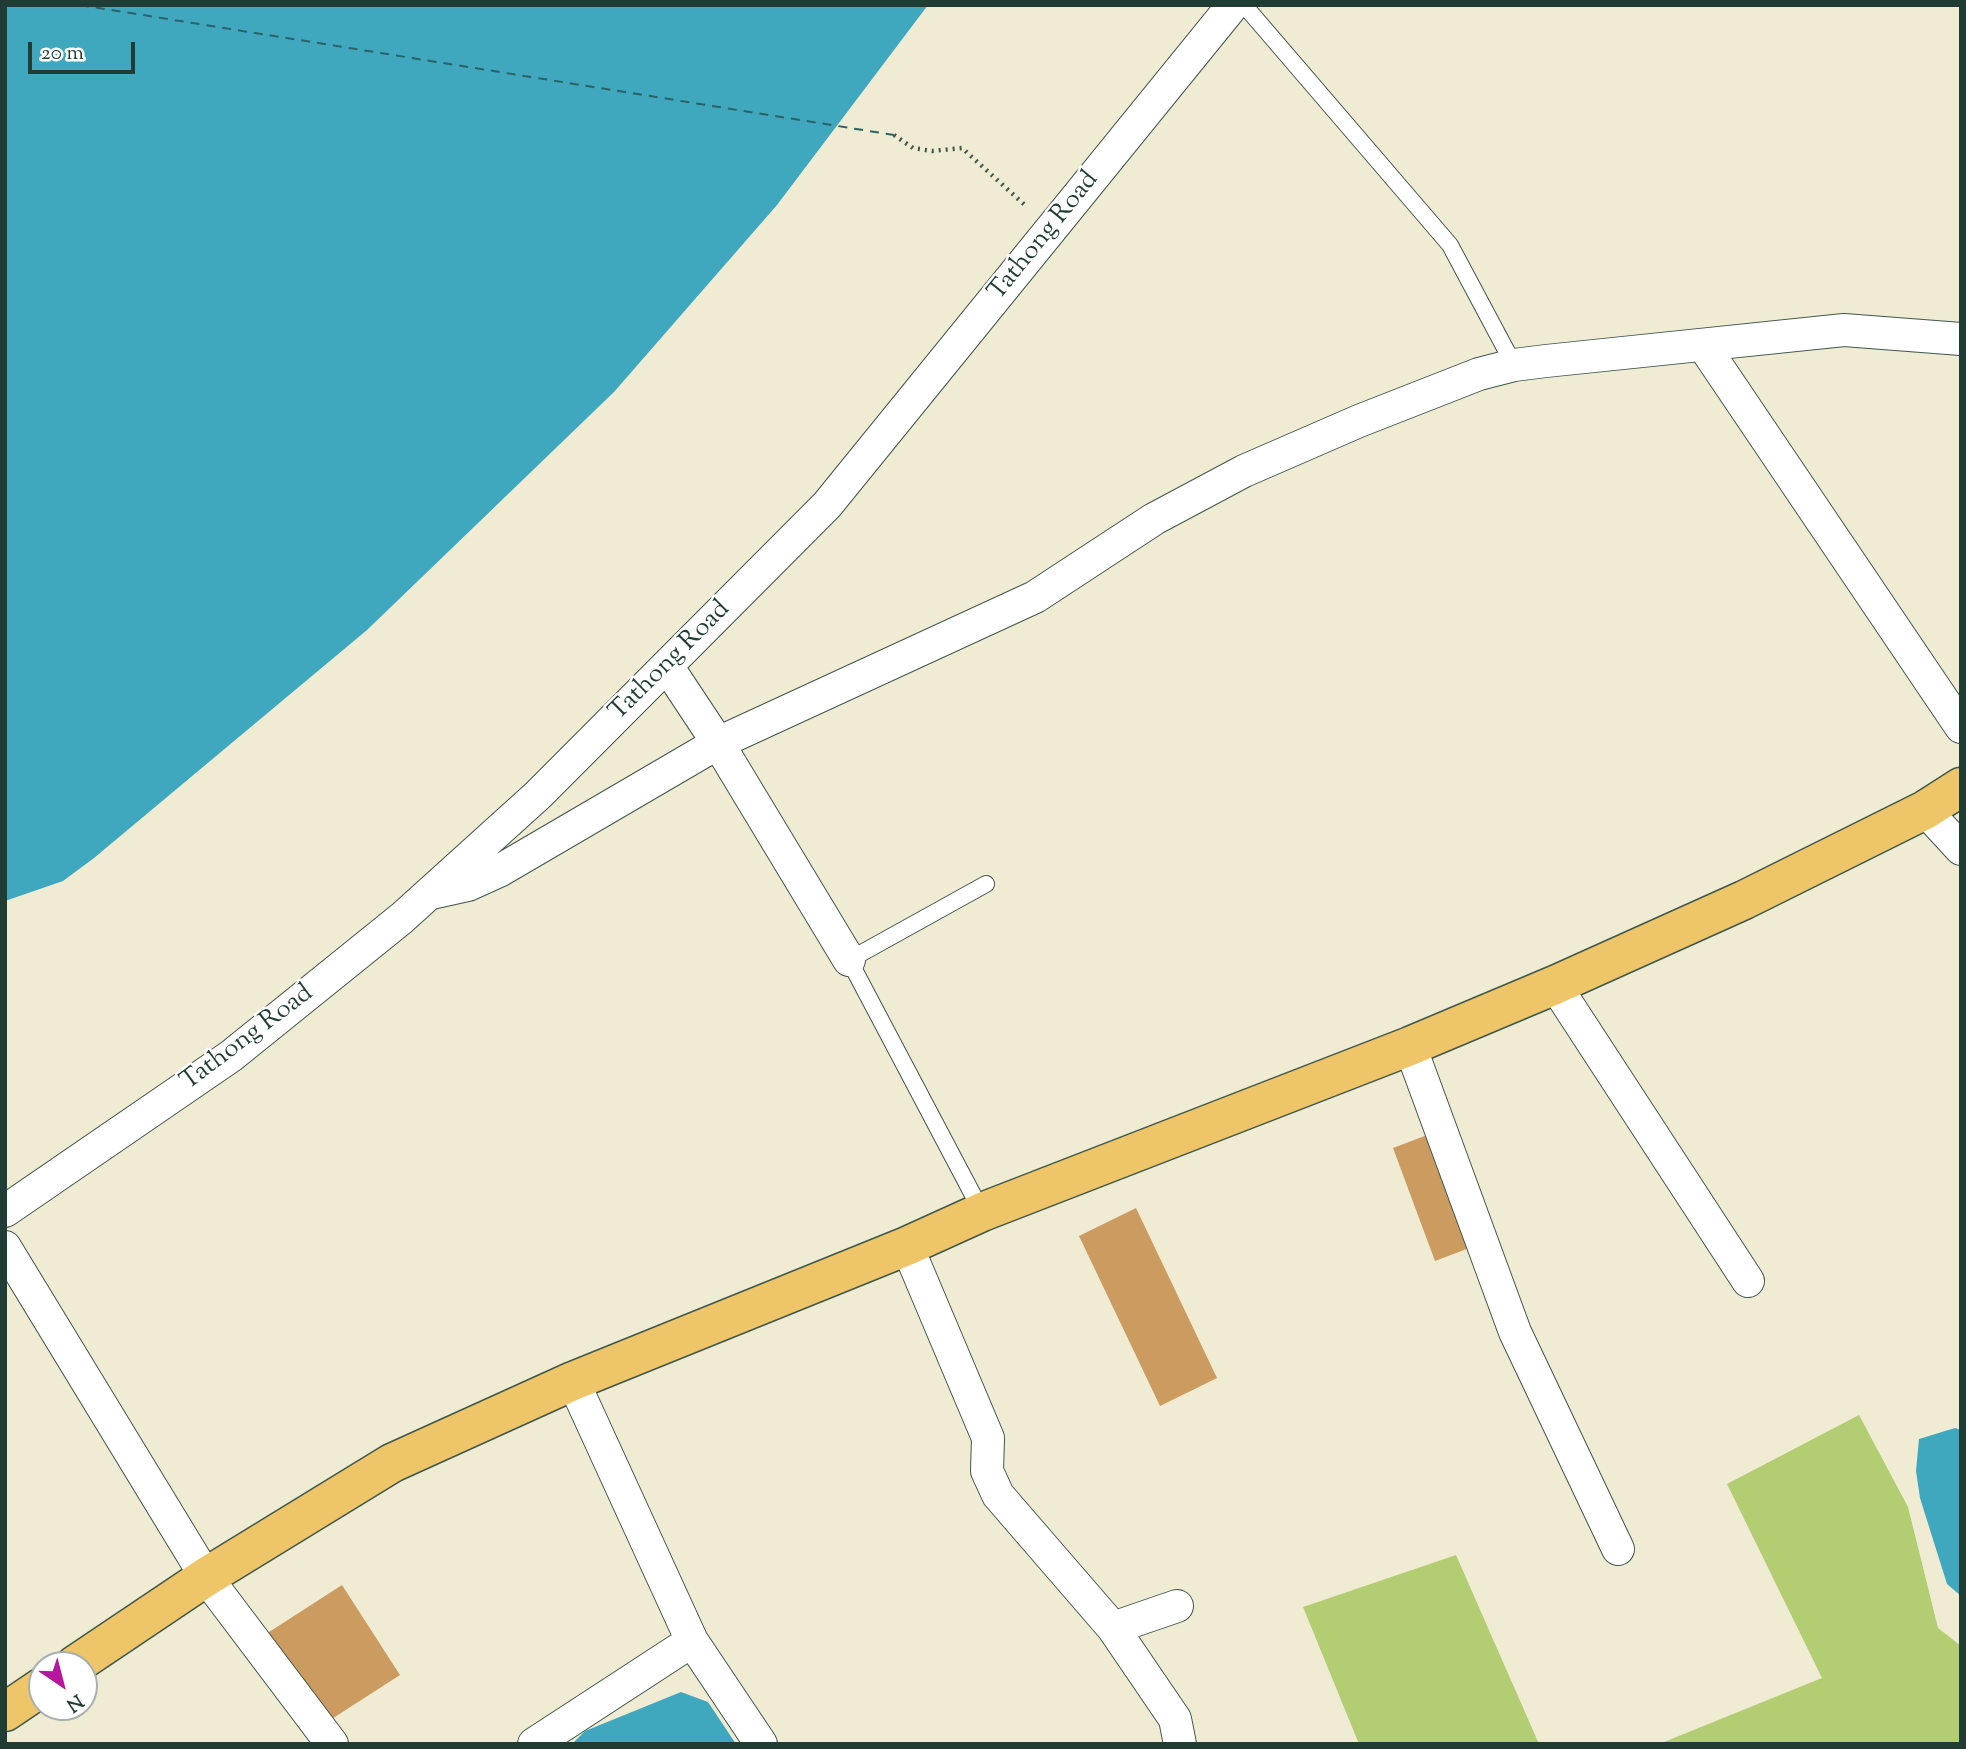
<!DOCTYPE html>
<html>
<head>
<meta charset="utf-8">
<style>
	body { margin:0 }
	#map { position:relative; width:1966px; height:1749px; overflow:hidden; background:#f0ebd3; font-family:"Sorts Mill Goudy",serif }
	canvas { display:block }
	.frame { position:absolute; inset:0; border:7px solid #1f3d34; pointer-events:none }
	.north { position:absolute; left:28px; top:1651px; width:70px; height:70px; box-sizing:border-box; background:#fff; border:2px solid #a5b1ae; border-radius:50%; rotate:145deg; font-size:19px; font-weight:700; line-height:28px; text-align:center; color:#1f3d34 }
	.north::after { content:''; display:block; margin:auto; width:24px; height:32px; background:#b5179e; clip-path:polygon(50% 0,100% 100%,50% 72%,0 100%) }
	.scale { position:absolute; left:28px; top:42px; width:107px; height:32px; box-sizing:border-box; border:4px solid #1f3d34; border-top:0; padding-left:9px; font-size:21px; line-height:24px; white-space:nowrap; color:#1f3d34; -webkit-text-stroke:5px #fff; paint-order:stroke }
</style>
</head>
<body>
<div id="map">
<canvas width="1966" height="1749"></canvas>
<div class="frame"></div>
<div class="north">N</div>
<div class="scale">20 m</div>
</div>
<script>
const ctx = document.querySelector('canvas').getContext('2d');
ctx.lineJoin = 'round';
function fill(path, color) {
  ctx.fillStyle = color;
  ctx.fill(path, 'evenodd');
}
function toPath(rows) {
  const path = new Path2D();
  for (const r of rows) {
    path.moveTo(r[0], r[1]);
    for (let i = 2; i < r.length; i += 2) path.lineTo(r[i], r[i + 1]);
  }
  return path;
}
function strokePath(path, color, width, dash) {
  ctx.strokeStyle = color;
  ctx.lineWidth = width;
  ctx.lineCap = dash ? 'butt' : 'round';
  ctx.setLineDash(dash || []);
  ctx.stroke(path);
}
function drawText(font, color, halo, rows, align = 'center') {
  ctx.font = font + ' "Sorts Mill Goudy",serif';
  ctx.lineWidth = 5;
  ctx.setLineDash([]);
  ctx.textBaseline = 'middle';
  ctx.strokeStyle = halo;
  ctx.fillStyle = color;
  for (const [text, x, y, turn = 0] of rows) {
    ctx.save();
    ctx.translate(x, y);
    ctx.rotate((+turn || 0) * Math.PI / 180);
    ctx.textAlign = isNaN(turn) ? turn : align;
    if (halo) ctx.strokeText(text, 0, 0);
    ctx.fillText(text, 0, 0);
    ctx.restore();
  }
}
const green = toPath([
	[1859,1415,1908,1507,1938,1628,1961,1646,1961,1744,1659,1744,1822,1678,1727,1484],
	[1456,1555,1539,1744,1359,1744,1303,1607]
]);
const water = toPath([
	[5,5,928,5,777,205,614,392,367,630,94,858,63,881,5,901],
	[1955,1428,1961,1430,1961,1596,1947,1584,1920,1498,1916,1471,1919,1439],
	[681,1692,708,1702,736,1744,572,1744,585,1731]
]);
const ferry = toPath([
	[80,5,894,135]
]);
const building = toPath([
	[1430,1134,1472,1247,1435,1261,1393,1148],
	[1136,1208,1217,1378,1160,1406,1079,1236],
	[342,1585,400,1675,324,1724,266,1634]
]);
const path = toPath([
	[894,135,913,148,932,151,962,148,1027,207]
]);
const service = toPath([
	[1244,5,1450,245,1514,365],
	[982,1212,849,960,986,884]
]);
const minor = toPath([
	[1703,345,1961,727],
	[667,666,718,743,849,960],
	[1925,810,1961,849],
	[432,893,468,885,499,871,718,743,1035,597,1154,519,1244,471,1359,421,1479,374,1514,365,1546,361,1844,330,1961,339],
	[1555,985,1748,1281],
	[1410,1046,1515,1332,1618,1549],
	[5,1211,231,1056,402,918,538,795,827,505,1233,5],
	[907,1246,988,1438,987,1471,998,1495,1113,1628,1175,1719,1180,1744],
	[5,1247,206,1577,332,1744],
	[573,1381,692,1641,761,1744],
	[1113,1628,1177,1606],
	[534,1744,692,1641]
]);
const trunk = toPath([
	[75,1665,206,1577,392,1463,573,1381,907,1246,982,1212,1410,1046,1555,985,1744,900,1925,810,1961,787],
	[5,1712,42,1687]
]);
const streetNames = [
	["Tathong Road",1045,237,-51],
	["Tathong Road",671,662,-45],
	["Tathong Road",248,1039,-37]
];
fill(green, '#b3cd73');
fill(water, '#3fa8bf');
strokePath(ferry, '#2a6265', 2, [9, 7]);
fill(building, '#cc9b60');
strokePath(service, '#3e574c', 18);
strokePath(minor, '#3e574c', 34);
strokePath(trunk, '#3e574c', 41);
strokePath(path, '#3e574c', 4.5, [2, 5]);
strokePath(service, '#fff', 16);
strokePath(minor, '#fff', 32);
strokePath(trunk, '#eec569', 38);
drawText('26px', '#1f3d34', '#fff', streetNames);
</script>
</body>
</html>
